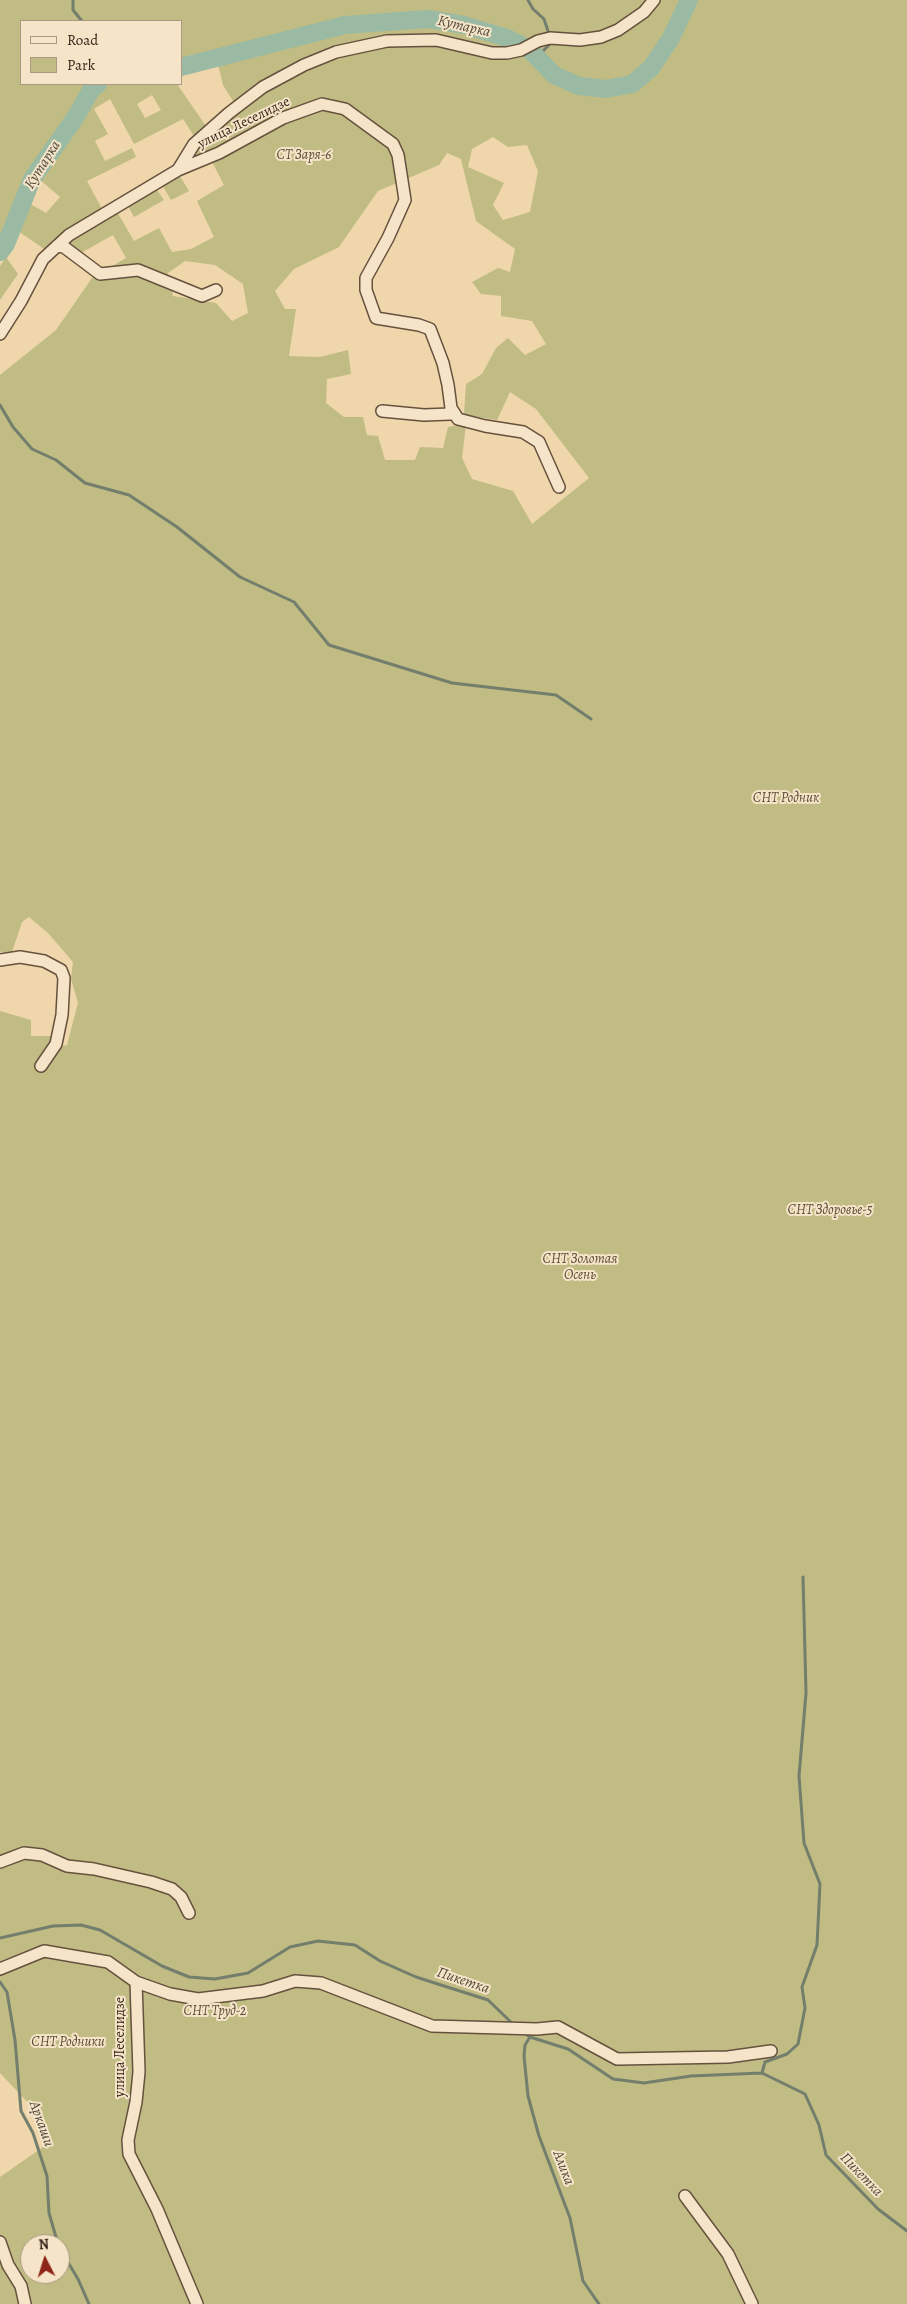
<!DOCTYPE html>
<html>
<head>
<meta charset="utf-8">
<style>
	body { margin:0 }
	#map { position:relative; width:907px; height:2304px; overflow:hidden; background:#efd6ab; font-family:Alegreya,serif }
	canvas { display:block }
	.legend { position:absolute; left:20px; top:20px; width:162px; height:65px; box-sizing:border-box; background:#f5e4c8; border:1px solid #a99882; margin:0; padding:6px 9px; list-style:none; font-size:15px; color:#38251a }
	.legend li { display:flex; align-items:center; gap:10px; height:25px }
	.legend b { width:25px; border:1px solid #a99882 }
	.north { position:absolute; left:20px; top:2234px; width:50px; height:50px; box-sizing:border-box; background:#f5e4c8; border:1px solid #a99882; border-radius:50%; rotate:355deg; font-size:14px; font-weight:700; line-height:20px; text-align:center; color:#38251a }
	.north::after { content:''; display:block; margin:auto; width:18px; height:22px; background:#8f2418; clip-path:polygon(50% 0,100% 100%,50% 72%,0 100%) }
</style>
</head>
<body>
<div id="map">
<canvas width="907" height="2304"></canvas>
<ul class="legend">
<li><b style="height:6px;background:#f5e4c8"></b>Road</li>
<li><b style="height:14px;background:#c0bc84"></b>Park</li>
</ul>
<div class="north">N</div>
</div>
<script>
const ctx = document.querySelector('canvas').getContext('2d');
ctx.lineJoin = 'round';
function fill(path, color) {
  ctx.fillStyle = color;
  ctx.fill(path, 'evenodd');
}
function toPath(rows) {
  const path = new Path2D();
  for (const r of rows) {
    path.moveTo(r[0], r[1]);
    for (let i = 2; i < r.length; i += 2) path.lineTo(r[i], r[i + 1]);
  }
  return path;
}
function strokePath(path, color, width, dash) {
  ctx.strokeStyle = color;
  ctx.lineWidth = width;
  ctx.lineCap = dash ? 'butt' : 'round';
  ctx.setLineDash(dash || []);
  ctx.stroke(path);
}
function drawText(font, color, halo, rows, align = 'center') {
  ctx.font = font + ' Alegreya,serif';
  ctx.lineWidth = 4;
  ctx.setLineDash([]);
  ctx.textBaseline = 'middle';
  ctx.strokeStyle = halo;
  ctx.fillStyle = color;
  for (const [text, x, y, turn = 0] of rows) {
    ctx.save();
    ctx.translate(x, y);
    ctx.rotate((+turn || 0) * Math.PI / 180);
    ctx.textAlign = isNaN(turn) ? turn : align;
    if (halo) ctx.strokeText(text, 0, 0);
    ctx.fillText(text, 0, 0);
    ctx.restore();
  }
}
const green = toPath([
	[0,0,907,0,907,2304,0,2304,0,2177,46,2145,33,2108,0,2073,0,1011,31,1020,31,1036,53,1036,49,1050,67,1045,78,1003,71,979,73,962,48,933,29,917,22,922,12,952,0,952,0,375,56,330,92,278,126,258,113,235,81,253,68,242,116,210,134,241,159,228,172,252,191,249,214,237,197,201,224,185,208,154,187,164,195,147,233,116,268,90,288,81,283,73,235,104,223,85,218,64,181,71,181,21,21,21,21,84,177,84,208,129,196,139,183,119,134,144,110,99,94,109,108,134,95,141,105,161,132,148,136,157,87,181,102,209,47,251,18,231,27,202,46,213,60,197,39,179,32,187,21,191,0,245],
	[152,95,161,110,145,118,137,104],
	[493,137,508,147,527,145,538,171,530,212,503,220,493,205,504,183,468,167,472,149],
	[447,153,461,159,476,221,515,249,510,272,498,268,472,282,481,294,501,296,501,316,532,321,546,344,525,355,508,338,496,348,482,374,466,384,464,415,497,420,510,392,536,409,589,478,532,524,513,491,472,479,462,458,466,424,448,427,443,448,420,447,415,460,385,460,378,436,367,435,363,417,344,417,326,403,327,379,351,374,348,350,320,357,289,356,296,309,285,309,275,291,294,269,339,247,378,191,439,165],
	[185,261,215,265,243,284,248,313,232,321,216,303,173,296,168,273],
	[30,2244,60,2244,60,2274,30,2274],
	[178,173,189,191,171,200,161,183],
	[155,187,164,200,134,217,127,204],
	[6,257,18,274,0,300,0,266]
]);
const stream = toPath([
	[73,0,73,10,82,21],
	[528,0,533,9,544,19,548,31],
	[537,57,549,45],
	[0,405,13,427,32,449,56,460,85,483,129,495,177,527,240,577,294,602,329,645,452,683,556,695,591,719],
	[0,1938,53,1926,81,1925,100,1930,162,1966,189,1977,215,1979,248,1973,290,1947,318,1941,355,1945,380,1961,416,1977,488,2000,514,2025],
	[0,1982,7,1992,15,2040,21,2111,33,2133,47,2176,49,2213,58,2244],
	[523,2032,530,2037,568,2049,613,2079,644,2083,691,2076,762,2073,805,2094,819,2125,826,2155,878,2209,907,2231],
	[530,2037,525,2045,524,2056,528,2096,539,2136,570,2218,583,2281,599,2304],
	[762,2073,765,2062,787,2054,798,2044,805,2008,802,1987,817,1945,820,1884,804,1843,799,1776,806,1693,803,1577],
	[60,2249,78,2279,89,2304]
]);
const river = toPath([
	[181,67,345,25,428,19,464,25,507,38,529,49,554,75,579,86,606,89,632,84,651,68,671,38,689,0],
	[0,252,6,244,32,179,75,118,91,90,98,84]
]);
const street = toPath([
	[178,170,194,144,229,113,263,87,304,65,336,52,387,41,436,40,492,53,507,53,521,50,538,41,550,38,580,40,601,37,618,30,644,12,654,0],
	[57,246,64,247,100,274,138,270,202,296,216,290],
	[0,334,21,301,43,259,69,235,178,170,219,153,283,118,322,104,345,109,393,144,398,155,405,200,388,238,366,278,366,290,376,318,419,325,430,329,443,363,448,385,451,408,450,414,424,415,382,411],
	[451,408,458,419,485,426,523,432,539,442,559,487],
	[0,960,20,957,44,961,61,970,64,978,62,1015,56,1044,41,1066],
	[0,1862,24,1853,42,1855,67,1866,94,1869,151,1882,172,1889,181,1897,189,1913],
	[0,1969,44,1951,108,1962,136,1982,139,2072,136,2102,128,2140,129,2154,157,2209,197,2304],
	[136,1982,170,1994,198,1999,263,1991,295,1981,321,1983,432,2026,537,2029,558,2027,617,2059,728,2057,771,2051],
	[685,2196,728,2254,752,2304],
	[0,2242,8,2265,21,2286,25,2304]
]);
const streetNames = [
	["улица Леселидзе",244,123,-26],
	["улица Леселидзе",121,2047,-90]
];
const parkNames = [
	["СТ Заря-6",304,156],
	["СНТ Родник",786,799],
	["СНТ Здоровье-5",830,1211],
	["СНТ Золотая",580,1260],
	["Осень",580,1276],
	["СНТ Труд-2",215,2012],
	["СНТ Родники",68,2043]
];
const waterNames = [
	["Кутарка",464,27,13],
	["Кутарка",43,165,-58],
	["Пикетка",463,1981,19],
	["Аркаши",41,2124,70],
	["Алика",563,2168,69],
	["Пикетка",861,2175,46]
];
fill(green, '#c0bc84');
strokePath(stream, '#737e6c', 3);
strokePath(river, '#9bbaa3', 18);
strokePath(street, '#66513e', 14);
strokePath(street, '#f5e4c8', 11);
drawText('14px', '#38251a', '#f5e4c8', streetNames);
drawText('italic 14px', '#5a4b34', '#f5e4c8', parkNames);
drawText('italic 15px', '#514a3c', '#f5e4c8', waterNames);
</script>
</body>
</html>
